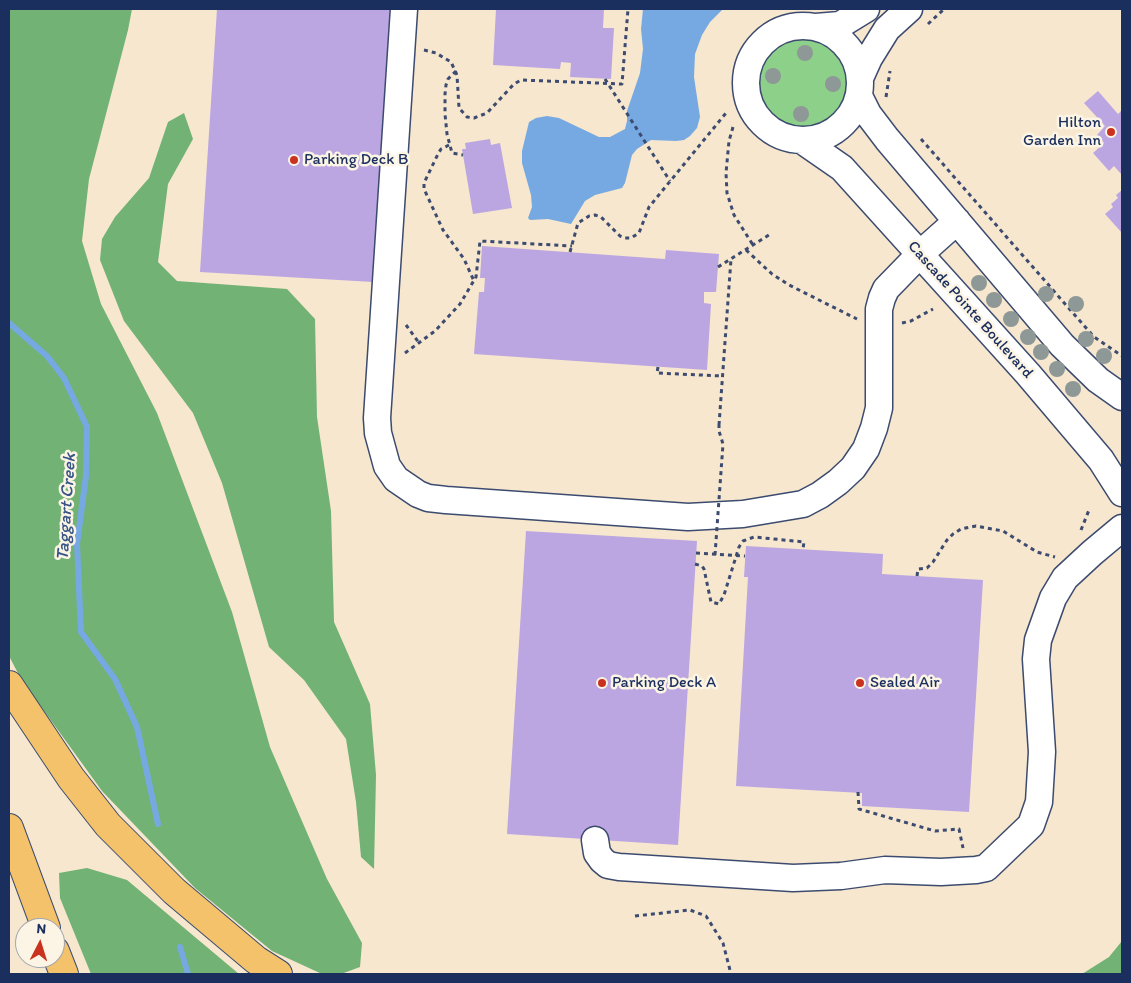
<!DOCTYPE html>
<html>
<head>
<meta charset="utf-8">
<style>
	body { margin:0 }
	#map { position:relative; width:1131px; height:983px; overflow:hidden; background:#f6e7ce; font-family:Itim,sans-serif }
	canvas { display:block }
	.frame { position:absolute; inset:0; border:10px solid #1b2f5e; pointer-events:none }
	.north { position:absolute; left:15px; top:918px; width:50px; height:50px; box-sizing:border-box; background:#fcf5e5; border:1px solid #a2a6af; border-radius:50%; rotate:5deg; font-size:14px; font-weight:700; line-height:20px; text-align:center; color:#1b2f5e }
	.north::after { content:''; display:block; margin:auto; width:18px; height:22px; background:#c8321e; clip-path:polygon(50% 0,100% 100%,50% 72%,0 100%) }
</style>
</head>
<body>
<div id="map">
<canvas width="1131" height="983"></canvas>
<div class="frame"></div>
<div class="north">N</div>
</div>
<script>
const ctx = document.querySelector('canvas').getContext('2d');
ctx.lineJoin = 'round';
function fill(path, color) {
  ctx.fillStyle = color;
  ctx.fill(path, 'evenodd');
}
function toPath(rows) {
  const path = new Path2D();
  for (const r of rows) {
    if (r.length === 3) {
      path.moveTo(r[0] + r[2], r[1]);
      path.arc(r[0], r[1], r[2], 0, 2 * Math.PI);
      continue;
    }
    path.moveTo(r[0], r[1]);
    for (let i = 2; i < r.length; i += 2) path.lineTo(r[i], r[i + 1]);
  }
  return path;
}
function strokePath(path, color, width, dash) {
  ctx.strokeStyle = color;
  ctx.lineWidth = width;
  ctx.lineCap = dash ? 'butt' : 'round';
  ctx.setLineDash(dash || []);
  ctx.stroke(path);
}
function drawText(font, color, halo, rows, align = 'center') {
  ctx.font = font + ' Itim,sans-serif';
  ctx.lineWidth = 5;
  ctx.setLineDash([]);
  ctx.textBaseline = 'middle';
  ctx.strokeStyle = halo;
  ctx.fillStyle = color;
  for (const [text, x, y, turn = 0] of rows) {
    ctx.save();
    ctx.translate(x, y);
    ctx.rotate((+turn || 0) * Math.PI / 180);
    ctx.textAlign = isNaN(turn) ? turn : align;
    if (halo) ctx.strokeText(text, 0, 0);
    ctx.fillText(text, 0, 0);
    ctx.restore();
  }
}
const green = toPath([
	[805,83,45]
]);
const forest = toPath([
	[9,9,132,9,128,30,89,179,82,241,101,304,157,413,232,612,270,747,327,879,362,943,360,967,341,974,322,974,272,951,195,888,102,791,21,679,9,656],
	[184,113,193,139,168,184,158,262,177,281,287,289,315,319,317,417,331,511,334,622,370,704,376,775,374,869,361,857,356,802,346,739,304,680,269,647,222,483,193,413,124,321,100,260,102,239,115,217,149,178,168,122],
	[87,868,127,880,239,974,91,974,60,898,59,873],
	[1122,941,1122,974,1082,974,1109,957]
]);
const water = toPath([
	[643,9,723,9,710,22,702,35,695,54,694,77,700,117,697,128,690,136,684,140,676,141,651,140,637,149,632,155,625,183,622,188,595,195,585,201,571,224,548,219,530,220,528,218,532,207,531,195,522,163,522,151,529,122,536,118,547,116,559,118,599,137,610,137,625,129,627,121,627,111,640,73,643,49,641,29]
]);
const stream = toPath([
	[9,323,47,356,64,378,87,427,86,476,77,544,81,632,115,679,137,727,158,824],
	[180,947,188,974]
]);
const building = toPath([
	[217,9,390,9,373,282,200,272],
	[496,9,604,9,603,28,614,28,611,79,570,77,571,63,561,62,560,69,493,65],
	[1098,91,1118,114,1121,111,1122,112,1122,175,1114,166,1109,171,1093,153,1104,143,1097,135,1105,126,1084,103],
	[490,139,491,145,500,143,512,208,473,214,462,149,466,149,465,143],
	[1122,190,1122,233,1105,214,1113,207,1111,204,1118,198,1116,195],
	[482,246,665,259,666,250,719,254,716,292,704,292,704,303,711,304,707,370,474,354,479,292,484,292,485,278,480,278],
	[526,531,697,541,678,845,507,834],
	[746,546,883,554,882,574,983,580,969,812,862,806,862,793,736,786,748,577,744,577]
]);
const path = toPath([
	[928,24,944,9],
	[424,50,436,53,451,62,457,75,459,108,467,117,474,118,487,113,514,84,521,80,622,84,628,9],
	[456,71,448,79,446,85,445,94,445,114,447,134,452,153,463,155],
	[605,79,670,181],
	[886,97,890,71],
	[733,127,729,141,726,173,727,193,734,215,753,245],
	[921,139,1094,337,1122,356],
	[449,145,441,149,438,154,424,183,424,189,443,230,464,259,474,281],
	[746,250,772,274,789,285,857,319],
	[570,252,578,223,589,216,595,215,601,217,620,236,625,238,631,238,639,233,649,207,726,113],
	[718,267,772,233],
	[902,323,911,321,933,309],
	[406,325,419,343],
	[405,353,435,331,460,304,476,277,480,241,572,246],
	[658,367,657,373,722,376],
	[719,425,731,259],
	[1081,530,1089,510],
	[695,564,702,566,704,569,711,602,719,604,724,595,739,547,743,541,754,537,804,542,803,549],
	[917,576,918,569,927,568,933,562,947,540,953,534,961,529,976,526,1003,531,1037,552,1055,557],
	[858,792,859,809,935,831,959,829,963,848],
	[635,916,690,910,706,916,723,943,731,974]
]);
const minor = toPath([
	[404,9,377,418,378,433,387,466,396,479,418,494,428,498,446,500,688,517,743,514,803,504,820,495,838,482,853,468,866,449,874,428,879,408,879,309,882,298,886,289,920,254,957,221],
	[803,83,57],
	[816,27,840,25,866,9],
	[860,78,869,58,887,29,909,9],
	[859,96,868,114,887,139,1062,345,1098,380,1122,397],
	[803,141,842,168,1028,374,1101,460,1122,493],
	[595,840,597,853,602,860,608,865,619,867,793,878,841,876,885,870,941,872,976,870,986,868,1031,825,1039,802,1042,752,1036,659,1038,640,1053,598,1065,578,1092,553,1122,528]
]);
const highway = toPath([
	[9,685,71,778,108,825,174,891,256,960,278,974],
	[9,828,46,928],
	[55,951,64,974]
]);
const pathBridge = toPath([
	[696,553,745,556],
	[715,555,723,444,719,431,719,425]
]);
const trees = [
	[805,53],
	[773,76],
	[833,84],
	[801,114],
	[979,283],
	[1046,294],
	[994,300],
	[1076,304],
	[1011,319],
	[1028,337],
	[1086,339],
	[1041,352],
	[1104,356],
	[1057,369],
	[1073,389]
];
const markers = [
	[1111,132,5,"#c8321e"],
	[294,160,5,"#c8321e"],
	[602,683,5,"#c8321e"],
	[860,683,5,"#c8321e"]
];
const poiNames = [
	["Hilton",1101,123,"right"],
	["Garden Inn",1101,141,"right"],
	["Parking Deck B",304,160],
	["Parking Deck A",612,683],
	["Sealed Air",870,683]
];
const streetNames = [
	["Cascade Pointe Boulevard",970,310,48]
];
const waterNames = [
	["Taggart Creek",67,507,-86]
];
fill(green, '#8dd089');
fill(forest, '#72b275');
fill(water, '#76a9e2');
strokePath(stream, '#76a9e2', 6);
fill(building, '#bba6e2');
strokePath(minor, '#3c4b6f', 29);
strokePath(highway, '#3c4b6f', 30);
strokePath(path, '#3c4b6f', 3, [4, 4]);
strokePath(minor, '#fff', 26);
strokePath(highway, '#f3c26a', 28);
strokePath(pathBridge, '#3c4b6f', 3, [4, 4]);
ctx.fillStyle = '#8e9896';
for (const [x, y] of trees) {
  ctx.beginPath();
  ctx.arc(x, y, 8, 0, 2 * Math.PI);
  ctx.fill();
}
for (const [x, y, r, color] of markers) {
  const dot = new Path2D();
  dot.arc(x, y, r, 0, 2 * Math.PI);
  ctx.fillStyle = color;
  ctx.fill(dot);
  strokePath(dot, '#fcf5e5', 2);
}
drawText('16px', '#1b2f5e', '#fcf5e5', poiNames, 'left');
drawText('16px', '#1b2f5e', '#fcf5e5', streetNames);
drawText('italic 18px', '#365486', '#fcf5e5', waterNames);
</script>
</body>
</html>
